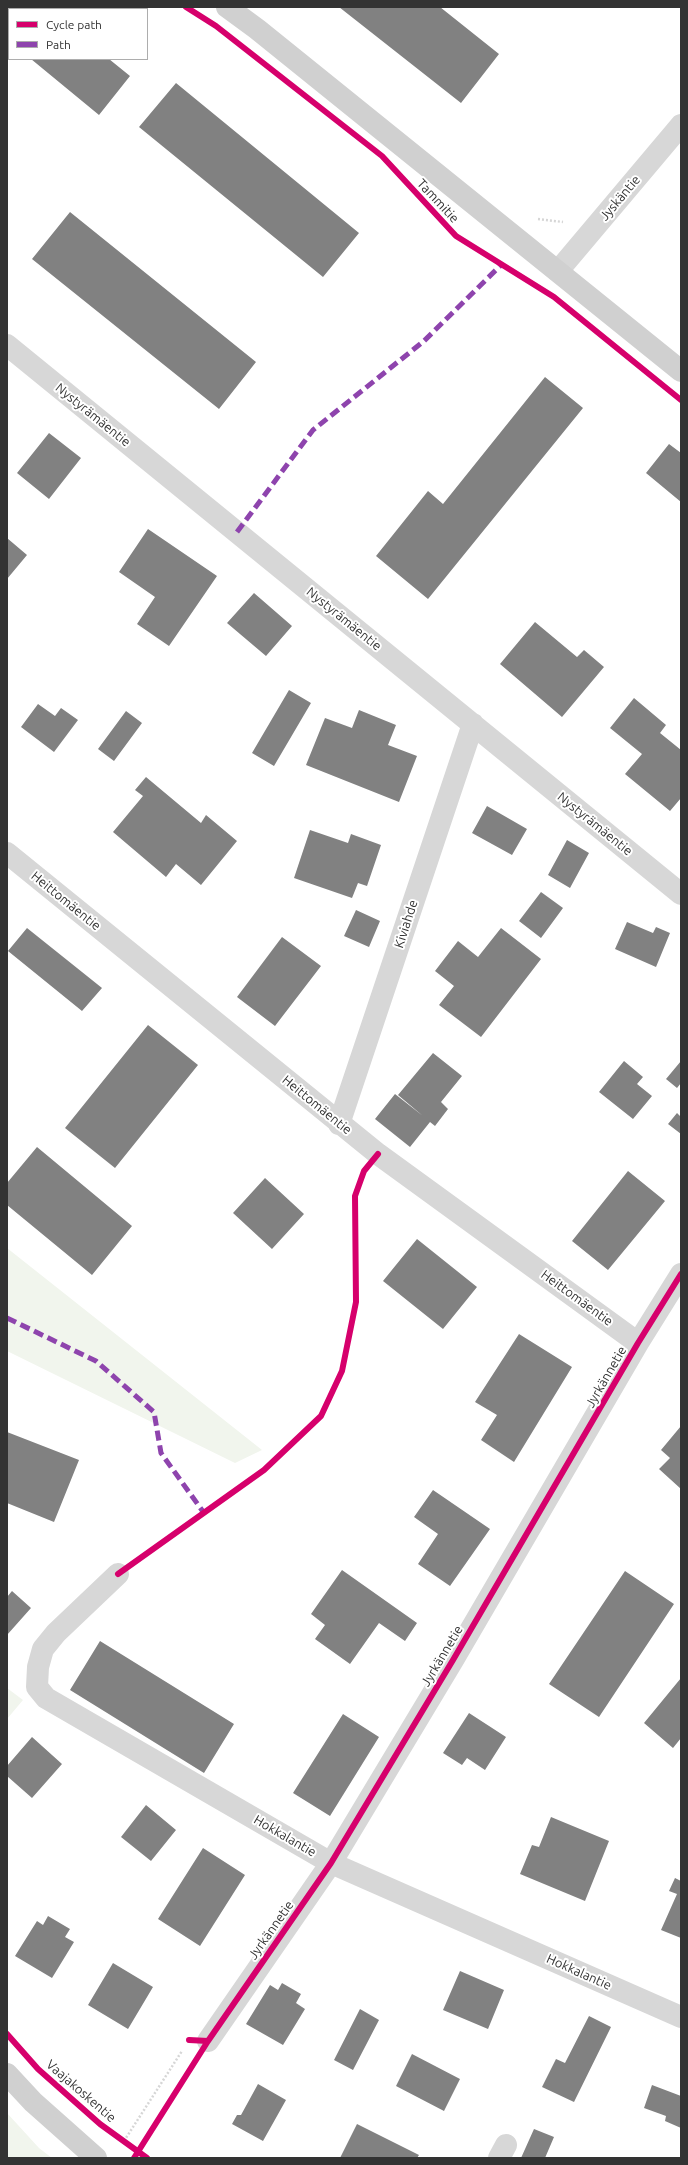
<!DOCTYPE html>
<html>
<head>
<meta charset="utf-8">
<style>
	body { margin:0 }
	#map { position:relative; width:688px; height:2165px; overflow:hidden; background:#fff; font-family:Ubuntu,sans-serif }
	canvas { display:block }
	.frame { position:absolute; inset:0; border:8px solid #333; pointer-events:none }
	.legend { position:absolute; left:8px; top:8px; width:140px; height:52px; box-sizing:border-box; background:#fff; border:1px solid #adadad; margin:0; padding:5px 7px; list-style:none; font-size:12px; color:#333 }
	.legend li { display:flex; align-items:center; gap:8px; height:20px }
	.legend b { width:20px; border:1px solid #adadad }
</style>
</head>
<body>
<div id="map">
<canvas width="688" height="2165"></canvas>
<div class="frame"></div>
<ul class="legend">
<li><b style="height:5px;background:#d6006c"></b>Cycle path</li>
<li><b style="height:5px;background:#8e44ad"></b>Path</li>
</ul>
</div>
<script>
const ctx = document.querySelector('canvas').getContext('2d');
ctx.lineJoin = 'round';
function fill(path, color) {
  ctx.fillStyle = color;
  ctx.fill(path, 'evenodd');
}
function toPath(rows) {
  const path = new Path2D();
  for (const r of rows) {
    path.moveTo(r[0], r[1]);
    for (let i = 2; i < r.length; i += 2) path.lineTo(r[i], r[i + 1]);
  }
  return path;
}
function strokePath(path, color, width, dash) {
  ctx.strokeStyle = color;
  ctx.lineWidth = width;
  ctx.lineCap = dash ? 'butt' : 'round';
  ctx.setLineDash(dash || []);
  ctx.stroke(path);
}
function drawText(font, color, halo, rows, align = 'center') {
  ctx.font = font + ' Ubuntu,sans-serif';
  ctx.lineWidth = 4;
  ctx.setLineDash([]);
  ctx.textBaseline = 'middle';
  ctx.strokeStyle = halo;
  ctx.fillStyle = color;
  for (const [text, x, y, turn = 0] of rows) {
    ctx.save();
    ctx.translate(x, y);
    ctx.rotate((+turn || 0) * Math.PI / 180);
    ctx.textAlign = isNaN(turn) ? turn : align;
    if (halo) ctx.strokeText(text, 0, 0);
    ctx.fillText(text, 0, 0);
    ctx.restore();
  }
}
const green = toPath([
	[7,1248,262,1450,235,1463,7,1351],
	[7,1688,23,1700,7,1719],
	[7,2113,39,2148,52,2158,7,2158]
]);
const building = toPath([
	[339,7,440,7,499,54,461,103],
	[31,59,109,59,130,76,99,115],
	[176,83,359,233,323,277,139,127],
	[70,212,256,362,219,409,32,259],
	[545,377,583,408,428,599,376,556,428,491,443,504],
	[49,433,81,458,49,499,17,473],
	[669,444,681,453,681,502,646,473],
	[148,529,217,576,169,646,137,624,155,597,119,572],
	[7,538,27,555,7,579],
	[254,593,292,626,266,656,227,623],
	[535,622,577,657,584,650,604,667,562,717,500,664],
	[289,690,311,703,274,766,252,753],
	[634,698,666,725,660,733,681,750,681,798,670,811,625,774,642,754,610,728],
	[38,704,55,716,61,708,78,720,54,752,21,727],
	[359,710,396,725,388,745,417,756,399,802,306,765,325,718,352,728],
	[126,711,142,723,114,761,98,749],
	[146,777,201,823,206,815,237,841,201,885,176,864,166,877,113,832,143,796,135,790],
	[487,806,527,829,512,855,472,833],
	[310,830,348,843,351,834,381,845,367,886,358,883,352,898,294,878],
	[567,840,589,853,570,888,548,875],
	[541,892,563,908,541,938,519,921],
	[356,910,380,921,369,947,344,936],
	[627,922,653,933,656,927,670,933,656,967,615,949],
	[27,928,102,988,82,1011,8,951],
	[501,928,541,959,481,1037,439,1005,454,986,435,971,458,941,478,957],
	[282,937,321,966,275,1026,237,997],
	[148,1025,198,1065,115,1168,65,1128],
	[433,1053,462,1076,441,1102,448,1109,435,1126,430,1122,410,1147,375,1119,395,1094,423,1116,398,1095],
	[624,1061,643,1077,637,1084,652,1096,633,1119,599,1092],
	[681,1061,681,1083,677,1088,666,1079],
	[677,1113,681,1117,681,1134,668,1124],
	[37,1147,132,1226,92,1275,7,1205,7,1183],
	[628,1171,665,1201,608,1270,572,1241],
	[265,1178,304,1214,272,1249,233,1213],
	[417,1239,477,1287,443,1329,383,1281],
	[519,1334,572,1367,514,1462,481,1440,497,1415,475,1402],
	[681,1426,681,1489,659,1469,670,1458,661,1450],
	[7,1432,79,1460,54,1522,7,1503],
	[433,1490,490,1529,450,1586,418,1564,438,1534,414,1517],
	[342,1570,417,1623,405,1641,379,1623,350,1664,315,1639,325,1625,311,1614],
	[625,1571,674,1604,599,1717,549,1684],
	[12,1591,31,1608,7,1635,7,1597],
	[100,1641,234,1724,204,1773,70,1690],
	[681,1678,681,1738,673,1748,644,1723],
	[469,1713,506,1737,485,1770,467,1758,462,1765,443,1753],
	[343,1714,379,1737,330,1816,293,1793],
	[32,1737,62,1764,32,1798,7,1776,7,1766],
	[146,1805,176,1830,151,1861,121,1837],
	[551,1817,609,1841,585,1901,520,1874,532,1845,539,1847],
	[203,1848,245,1875,200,1946,158,1919],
	[675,1878,681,1881,681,1938,661,1930,677,1894,669,1891],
	[48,1916,70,1929,65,1937,74,1942,52,1978,15,1956,37,1921,43,1925],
	[113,1963,153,1987,128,2029,88,2005],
	[460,1971,504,1990,488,2029,443,2010],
	[282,1983,301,1994,296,2003,305,2009,283,2045,246,2024,270,1985,278,1990],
	[360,2009,379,2020,353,2070,334,2060],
	[589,2016,611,2027,574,2102,542,2087,556,2059,565,2063],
	[412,2054,460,2079,444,2111,396,2086],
	[258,2084,286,2100,263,2141,232,2124,237,2115,241,2115],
	[652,2085,681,2096,681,2128,665,2121,666,2116,644,2108],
	[357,2124,419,2155,417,2158,340,2158],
	[534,2129,554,2137,545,2158,521,2158]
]);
const path = toPath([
	[538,219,563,222],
	[124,2141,182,2051]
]);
const street = toPath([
	[558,271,681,125],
	[7,345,681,894],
	[7,853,378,1154,638,1343],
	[339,1124,473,724],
	[118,1574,56,1633,43,1649,38,1667,37,1687,46,1698,331,1863,681,2017],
	[208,2041,331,1863,453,1660,638,1343,681,1274],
	[499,2158,506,2145]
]);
const secondary = toPath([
	[227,7,257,29,681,371],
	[7,2074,33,2102,96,2158]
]);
const quiet = toPath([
	[237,532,313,430,424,341,502,264],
	[7,1318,96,1361,154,1412,161,1453,204,1513]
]);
const cycleway = toPath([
	[186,7,216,26,382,156,456,236,554,297,681,400],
	[118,1574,264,1470,321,1416,342,1371,356,1302,355,1196,364,1171,378,1154],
	[7,2034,38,2069,100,2124,147,2158],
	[208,2041,331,1863,453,1660,638,1343,681,1274],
	[134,2158,208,2041,189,2040]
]);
const streetNames = [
	["Jyskäntie",620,198,-50],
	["Tammitie",438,201,47],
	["Nystyrämäentie",93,415,39],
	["Nystyrämäentie",344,619,39],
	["Nystyrämäentie",595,824,39],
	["Heittomäentie",66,901,39],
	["Kiviahde",406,924,-72],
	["Heittomäentie",317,1105,39],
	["Heittomäentie",577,1298,36],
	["Jyrkännetie",606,1377,-60],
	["Jyrkännetie",442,1656,-59],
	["Hokkalantie",285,1836,30],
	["Jyrkännetie",271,1930,-55],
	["Hokkalantie",579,1972,24],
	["Vaajakoskentie",81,2091,41]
];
fill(green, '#f1f5ed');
fill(building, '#818181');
strokePath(path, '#d6d6d6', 2.5, [2, 2]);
strokePath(street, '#d7d7d7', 22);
strokePath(secondary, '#d0d0d0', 22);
strokePath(quiet, '#8e44ad', 5, [10, 5]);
strokePath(cycleway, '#d6006c', 6);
drawText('13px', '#333', '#fff', streetNames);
</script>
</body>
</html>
